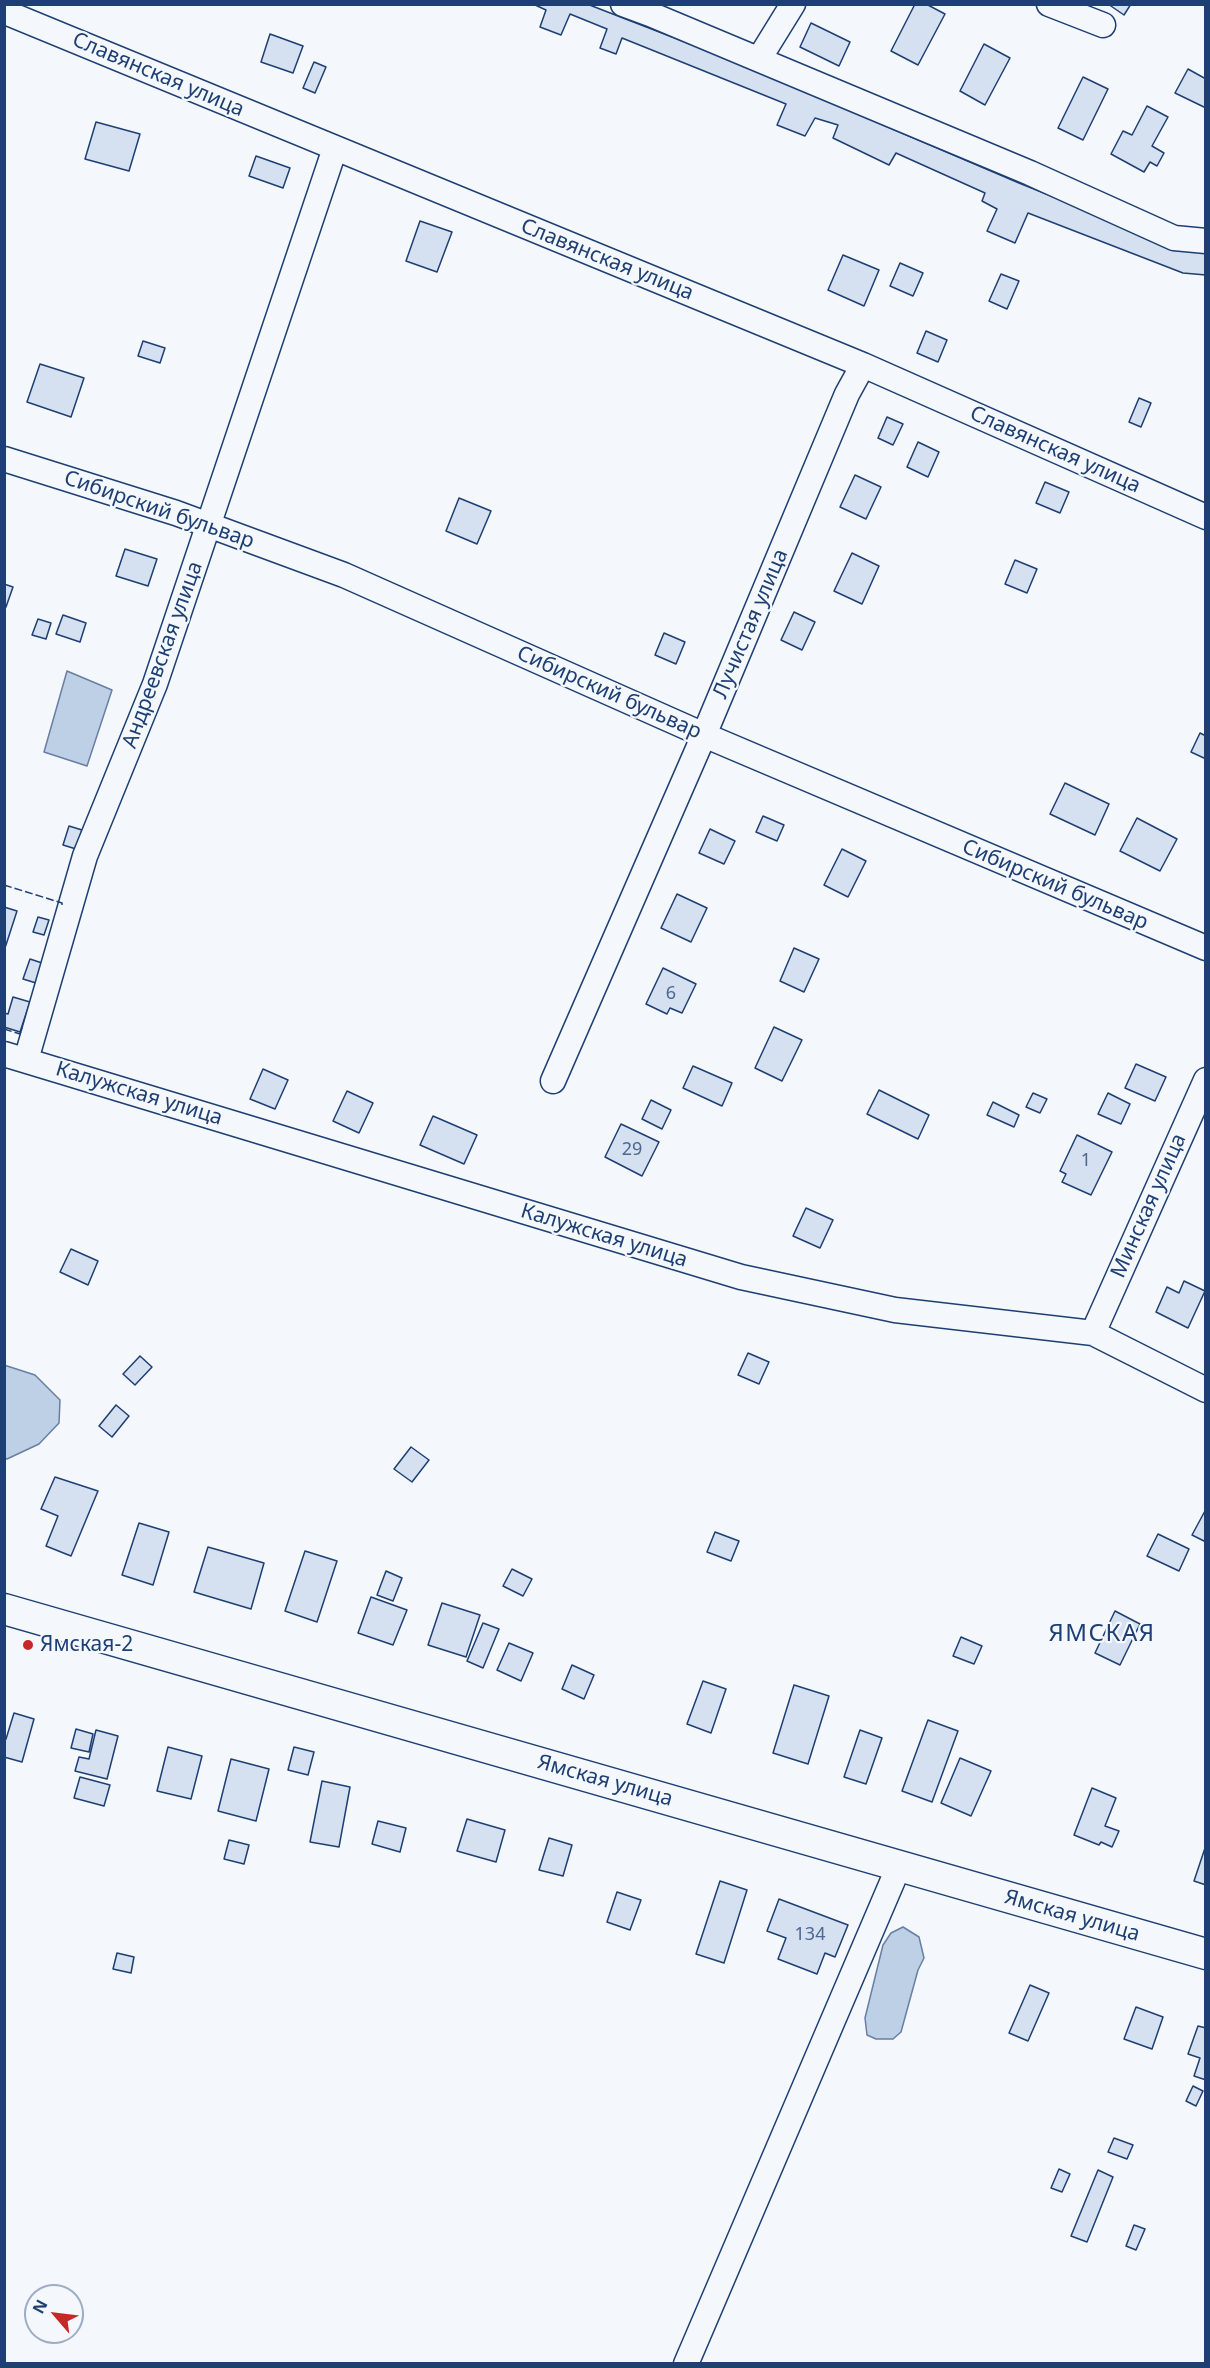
<!DOCTYPE html>
<html>
<head>
<meta charset="utf-8">
<style>
	body { margin:0 }
	#map { position:relative; width:1210px; height:2368px; overflow:hidden; background:#f4f7fb; font-family:"Noto Sans",sans-serif }
	canvas { display:block }
	.frame { position:absolute; inset:0; border:6px solid #1d3f73; pointer-events:none }
	.north { position:absolute; left:24px; top:2284px; width:60px; height:60px; box-sizing:border-box; background:#f4f7fb; border:2px solid #9eadc5; border-radius:50%; rotate:298deg; font-size:16px; font-weight:700; line-height:24px; text-align:center; color:#1d3f73 }
	.north::after { content:''; display:block; margin:auto; width:21px; height:27px; background:#c62828; clip-path:polygon(50% 0,100% 100%,50% 72%,0 100%) }
</style>
</head>
<body>
<div id="map">
<canvas width="1210" height="2368"></canvas>
<div class="frame"></div>
<div class="north">N</div>
</div>
<script>
const ctx = document.querySelector('canvas').getContext('2d');
ctx.lineJoin = 'round';
function fill(path, color) {
  ctx.fillStyle = color;
  ctx.fill(path, 'evenodd');
}
function toPath(rows) {
  const path = new Path2D();
  for (const r of rows) {
    path.moveTo(r[0], r[1]);
    for (let i = 2; i < r.length; i += 2) path.lineTo(r[i], r[i + 1]);
  }
  return path;
}
function strokePath(path, color, width, dash) {
  ctx.strokeStyle = color;
  ctx.lineWidth = width;
  ctx.lineCap = dash ? 'butt' : 'round';
  ctx.setLineDash(dash || []);
  ctx.stroke(path);
}
function drawText(font, color, halo, rows, align = 'center') {
  ctx.font = font + ' "Noto Sans",sans-serif';
  ctx.lineWidth = 4.5;
  ctx.setLineDash([]);
  ctx.textBaseline = 'middle';
  ctx.strokeStyle = halo;
  ctx.fillStyle = color;
  for (const [text, x, y, turn = 0] of rows) {
    ctx.save();
    ctx.translate(x, y);
    ctx.rotate((+turn || 0) * Math.PI / 180);
    ctx.textAlign = isNaN(turn) ? turn : align;
    if (halo) ctx.strokeText(text, 0, 0);
    ctx.fillText(text, 0, 0);
    ctx.restore();
  }
}
const water = toPath([
	[67,671,112,690,87,766,44,752,67,671],
	[4,1365,35,1375,60,1400,59,1423,39,1444,7,1459,4,1458,4,1365],
	[903,1927,919,1937,924,1958,918,1970,901,2032,893,2039,876,2039,867,2035,865,2018,883,1945,891,1933,903,1927]
]);
const building = toPath([
	[533,4,587,4,729,59,1019,183,1136,230,1206,251,1206,275,1183,273,1028,213,1015,243,987,231,997,209,982,201,985,193,896,153,889,165,833,138,838,125,815,118,805,136,777,125,786,104,622,38,616,54,600,48,607,29,570,14,561,35,540,27,546,10,533,4],
	[915,4,926,4,945,14,918,65,891,51,915,4],
	[1108,4,1131,4,1124,15,1108,4],
	[811,23,850,42,839,66,800,47,811,23],
	[270,34,303,46,293,73,261,62,270,34],
	[984,44,1010,58,985,105,960,91,984,44],
	[314,62,326,67,315,93,303,88,314,62],
	[1188,69,1206,79,1206,108,1175,93,1188,69],
	[1083,77,1108,89,1083,140,1058,128,1083,77],
	[1147,106,1168,117,1152,146,1164,153,1157,166,1150,162,1144,172,1111,154,1123,131,1132,135,1147,106],
	[96,122,140,134,129,171,85,159,96,122],
	[256,156,290,168,283,188,249,176,256,156],
	[420,221,452,232,437,272,406,261,420,221],
	[843,255,879,270,864,306,828,290,843,255],
	[900,263,923,273,913,296,890,286,900,263],
	[1001,274,1019,281,1007,309,989,301,1001,274],
	[926,331,947,340,938,362,917,353,926,331],
	[143,341,165,348,160,363,138,356,143,341],
	[40,364,84,378,71,417,27,402,40,364],
	[1139,398,1151,403,1141,427,1129,422,1139,398],
	[887,417,903,424,893,445,878,438,887,417],
	[918,442,939,452,928,477,907,467,918,442],
	[855,475,881,487,866,519,840,507,855,475],
	[1045,482,1069,492,1060,513,1036,503,1045,482],
	[459,498,491,511,477,544,446,531,459,498],
	[125,549,157,559,148,586,116,576,125,549],
	[852,553,879,566,862,604,834,591,852,553],
	[1015,560,1037,569,1027,593,1005,584,1015,560],
	[4,584,13,587,6,607,4,607,4,584],
	[794,612,815,622,802,650,781,640,794,612],
	[63,615,86,623,80,642,56,634,63,615],
	[38,619,51,623,46,639,32,635,38,619],
	[664,633,685,642,676,664,655,655,664,633],
	[1200,733,1206,736,1206,759,1191,752,1200,733],
	[1065,783,1109,804,1095,835,1050,814,1065,783],
	[763,816,784,825,777,841,756,832,763,816],
	[1137,818,1177,839,1160,871,1120,851,1137,818],
	[69,826,82,830,76,849,63,845,69,826],
	[710,829,735,841,724,864,699,853,710,829],
	[842,849,866,861,848,897,824,885,842,849],
	[677,894,707,908,691,942,661,928,677,894],
	[4,907,17,911,5,948,4,948,4,907],
	[38,917,49,920,44,935,33,932,38,917],
	[794,948,819,959,804,992,780,981,794,948],
	[30,959,42,963,36,983,23,979,30,959],
	[663,968,696,984,682,1013,670,1008,667,1014,646,1004,663,968],
	[13,997,30,1002,20,1032,4,1027,4,1013,8,1014,13,997],
	[774,1027,802,1040,782,1081,755,1068,774,1027],
	[1136,1064,1166,1077,1155,1101,1125,1088,1136,1064],
	[693,1066,732,1083,722,1106,683,1088,693,1066],
	[263,1069,288,1080,275,1109,250,1099,263,1069],
	[879,1090,929,1115,918,1139,867,1114,879,1090],
	[347,1091,373,1103,359,1133,333,1121,347,1091],
	[1033,1093,1047,1099,1040,1113,1026,1107,1033,1093],
	[1108,1093,1130,1104,1121,1124,1098,1114,1108,1093],
	[651,1100,671,1110,662,1129,642,1119,651,1100],
	[993,1102,1019,1115,1014,1127,987,1115,993,1102],
	[433,1116,477,1135,464,1164,420,1145,433,1116],
	[621,1124,659,1142,642,1176,605,1157,621,1124],
	[1077,1135,1112,1152,1091,1195,1062,1182,1066,1174,1060,1171,1077,1135],
	[806,1208,833,1220,820,1248,793,1236,806,1208],
	[71,1249,98,1261,88,1285,60,1272,71,1249],
	[1184,1281,1205,1291,1188,1328,1156,1312,1167,1287,1179,1293,1184,1281],
	[748,1353,769,1362,759,1384,738,1375,748,1353],
	[140,1356,152,1367,135,1385,123,1374,140,1356],
	[116,1405,129,1416,112,1437,99,1426,116,1405],
	[411,1447,429,1460,412,1482,394,1469,411,1447],
	[55,1477,98,1491,71,1556,46,1546,58,1516,41,1509,55,1477],
	[1206,1509,1206,1542,1192,1535,1206,1509],
	[139,1523,169,1532,153,1585,122,1575,139,1523],
	[715,1532,739,1541,731,1561,707,1552,715,1532],
	[1158,1534,1189,1549,1179,1571,1147,1556,1158,1534],
	[208,1547,264,1563,251,1609,194,1592,208,1547],
	[305,1551,337,1561,317,1622,285,1611,305,1551],
	[512,1569,532,1579,523,1596,503,1586,512,1569],
	[386,1571,402,1578,393,1601,377,1595,386,1571],
	[371,1597,407,1610,393,1645,358,1633,371,1597],
	[442,1603,480,1615,466,1657,428,1645,442,1603],
	[1115,1611,1140,1624,1120,1665,1095,1653,1115,1611],
	[483,1623,499,1629,483,1668,467,1661,483,1623],
	[961,1637,982,1646,974,1664,953,1656,961,1637],
	[509,1643,533,1653,521,1681,497,1670,509,1643],
	[572,1665,594,1675,584,1699,562,1689,572,1665],
	[703,1681,726,1689,711,1733,687,1724,703,1681],
	[794,1685,829,1696,808,1764,773,1753,794,1685],
	[14,1713,34,1719,22,1762,4,1757,4,1739,6,1739,14,1713],
	[928,1720,958,1731,932,1802,902,1791,928,1720],
	[76,1729,93,1734,89,1752,71,1748,76,1729],
	[96,1730,118,1736,107,1779,75,1771,79,1757,89,1759,96,1730],
	[860,1730,882,1738,866,1784,844,1777,860,1730],
	[168,1747,202,1756,191,1799,157,1791,168,1747],
	[294,1747,314,1752,308,1775,288,1770,294,1747],
	[960,1758,991,1771,971,1816,941,1803,960,1758],
	[231,1759,269,1769,256,1821,218,1811,231,1759],
	[80,1777,110,1785,104,1806,74,1798,80,1777],
	[322,1781,350,1787,339,1847,310,1842,322,1781],
	[1092,1788,1116,1798,1105,1826,1119,1831,1112,1847,1101,1842,1099,1845,1074,1835,1092,1788],
	[467,1819,505,1830,496,1862,457,1851,467,1819],
	[378,1821,406,1828,400,1852,372,1844,378,1821],
	[549,1838,572,1845,563,1876,539,1870,549,1838],
	[229,1840,249,1845,244,1864,224,1859,229,1840],
	[1206,1845,1206,1885,1194,1881,1206,1845],
	[720,1881,747,1890,724,1963,696,1954,720,1881],
	[617,1892,641,1900,630,1930,607,1922,617,1892],
	[779,1899,848,1925,835,1957,825,1953,817,1974,778,1959,786,1938,767,1931,779,1899],
	[117,1953,134,1957,131,1973,113,1969,117,1953],
	[1030,1985,1049,1993,1028,2041,1009,2033,1030,1985],
	[1136,2007,1163,2017,1152,2049,1124,2039,1136,2007],
	[1198,2026,1206,2028,1206,2080,1194,2076,1200,2058,1188,2054,1198,2026],
	[1193,2086,1203,2091,1196,2106,1186,2101,1193,2086],
	[1114,2138,1133,2145,1127,2159,1108,2152,1114,2138],
	[1059,2169,1070,2174,1062,2192,1051,2188,1059,2169],
	[1098,2170,1113,2177,1087,2242,1071,2236,1098,2170],
	[1134,2225,1145,2229,1136,2250,1126,2246,1134,2225]
]);
const minor = toPath([
	[623,4,650,14,1030,173,1174,238,1206,241],
	[1049,4,1103,25],
	[5,12,863,365,1206,517],
	[759,59,793,4],
	[4,459,176,513,344,575,704,735,1206,948],
	[4,1054,741,1277,895,1310,1093,1333,1206,1390],
	[26,1060,85,856,155,684,335,148],
	[553,1081,704,735,847,394,863,365],
	[1093,1333,1206,1080],
	[686,2364,899,1866]
]);
const major = toPath([
	[4,1609,1206,1954]
]);
const fence = toPath([
	[4,885,62,903,62,905],
	[4,1029,20,1034,22,1028]
]);
const markers = [
	[28,1645,6,"#c62828"]
];
const numberNames = [
	["6",671,994],
	["29",632,1150],
	["1",1086,1161],
	["134",810,1935]
];
const streetNames = [
	["Славянская улица",158,75,23],
	["Славянская улица",607,260,22],
	["Славянская улица",1055,450,24],
	["Сибирский бульвар",159,510,19],
	["Лучистая улица",751,624,-67],
	["Андреевская улица",163,655,-70],
	["Сибирский бульвар",609,693,24],
	["Сибирский бульвар",1055,885,23],
	["Калужская улица",139,1094,17],
	["Минская улица",1149,1206,-66],
	["Калужская улица",604,1236,17],
	["Ямская улица",605,1781,16],
	["Ямская улица",1072,1916,16]
];
const poiNames = [
	["Ямская-2",40,1645]
];
const quarterNames = [
	["ЯМСКАЯ",1102,1634]
];
fill(water, '#bed0e5');
strokePath(water, '#687fa3', 1.5);
fill(building, '#d5e0f0');
strokePath(building, '#1d3f73', 1.5);
strokePath(minor, '#1d3f73', 27);
strokePath(major, '#1d3f73', 33);
strokePath(minor, '#f4f7fb', 24);
strokePath(major, '#f4f7fb', 30);
strokePath(fence, '#1d3f73', 1.5, [8, 3]);
for (const [x, y, r, color] of markers) {
  const dot = new Path2D();
  dot.arc(x, y, r, 0, 2 * Math.PI);
  ctx.fillStyle = color;
  ctx.fill(dot);
  strokePath(dot, '#f4f7fb', 2);
}
drawText('18px', '#4b6792', null, numberNames);
drawText('21px', '#1d3f73', '#f4f7fb', streetNames);
drawText('21px', '#1d3f73', '#f4f7fb', poiNames, 'left');
ctx.letterSpacing = '1.5px';
drawText('24px', '#1d3f73', '#f4f7fb', quarterNames);
ctx.letterSpacing = '0px';
</script>
</body>
</html>
